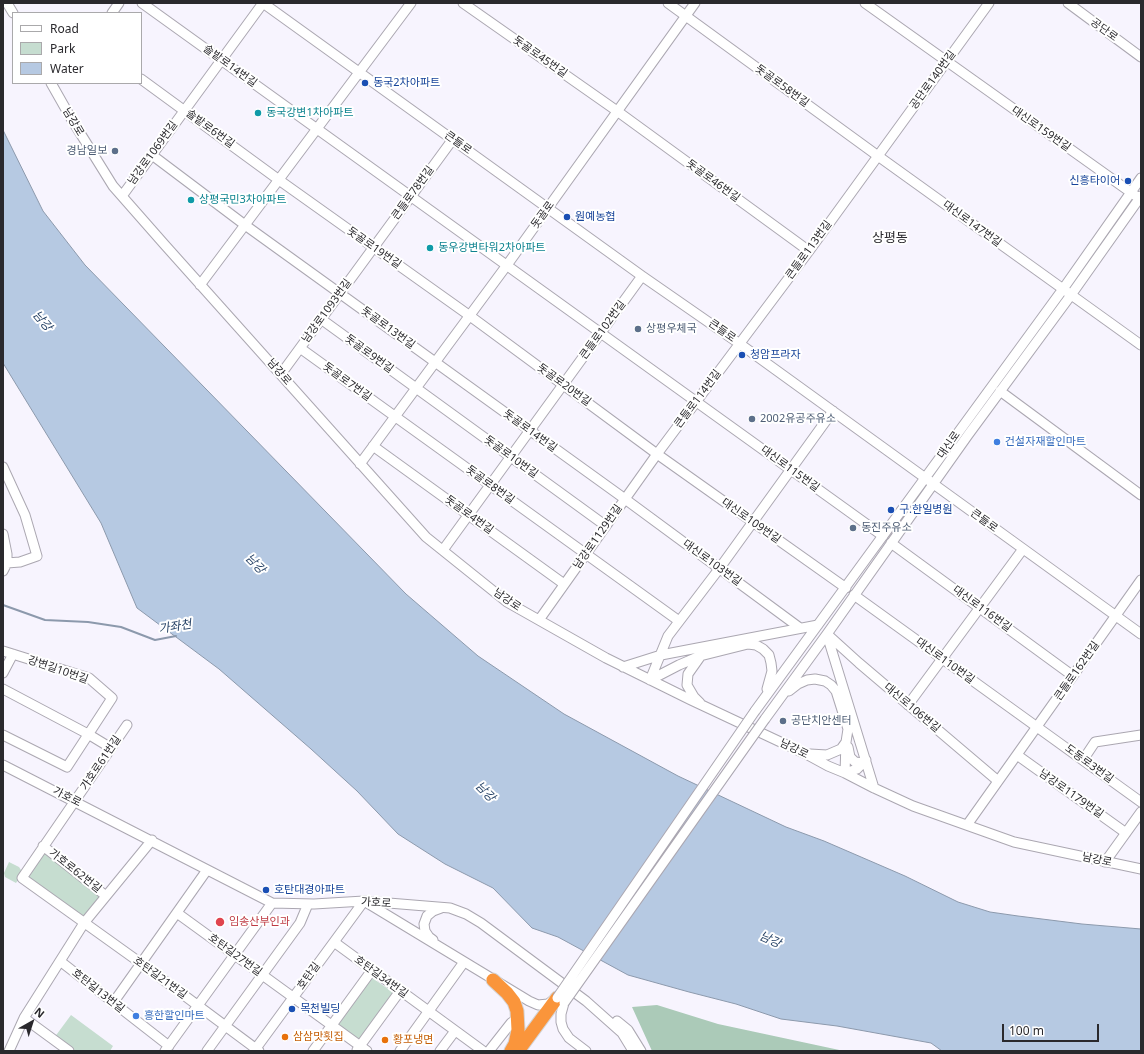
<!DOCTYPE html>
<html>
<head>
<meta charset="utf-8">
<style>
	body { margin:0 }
	#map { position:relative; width:1144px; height:1054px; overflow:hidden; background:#f7f4fe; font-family:"Noto Sans",sans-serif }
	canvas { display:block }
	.frame { position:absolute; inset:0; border:4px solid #2a292d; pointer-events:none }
	.legend { position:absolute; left:12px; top:12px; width:130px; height:72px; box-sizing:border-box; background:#fff; border:1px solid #aaa9ab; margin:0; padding:5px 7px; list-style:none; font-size:12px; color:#2a292d }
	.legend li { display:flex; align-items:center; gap:8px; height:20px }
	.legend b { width:20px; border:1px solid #aaa9ab }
	.north { position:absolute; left:12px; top:1002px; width:40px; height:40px; -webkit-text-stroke:3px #fff; paint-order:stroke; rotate:39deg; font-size:11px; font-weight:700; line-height:16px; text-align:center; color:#2a292d }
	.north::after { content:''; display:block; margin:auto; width:14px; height:18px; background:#2a292d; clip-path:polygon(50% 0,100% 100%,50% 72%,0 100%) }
	.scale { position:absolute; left:1002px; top:1024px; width:97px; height:18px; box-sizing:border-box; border:2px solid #2a292d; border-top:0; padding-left:5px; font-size:12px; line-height:14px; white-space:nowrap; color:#2a292d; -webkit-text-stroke:3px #fff; paint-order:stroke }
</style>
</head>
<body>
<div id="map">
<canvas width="1144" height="1054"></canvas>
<div class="frame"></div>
<ul class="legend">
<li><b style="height:5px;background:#fff"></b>Road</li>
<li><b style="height:11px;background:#c6ddd0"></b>Park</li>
<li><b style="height:11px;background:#b6c9e2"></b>Water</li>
</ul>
<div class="north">N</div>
<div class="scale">100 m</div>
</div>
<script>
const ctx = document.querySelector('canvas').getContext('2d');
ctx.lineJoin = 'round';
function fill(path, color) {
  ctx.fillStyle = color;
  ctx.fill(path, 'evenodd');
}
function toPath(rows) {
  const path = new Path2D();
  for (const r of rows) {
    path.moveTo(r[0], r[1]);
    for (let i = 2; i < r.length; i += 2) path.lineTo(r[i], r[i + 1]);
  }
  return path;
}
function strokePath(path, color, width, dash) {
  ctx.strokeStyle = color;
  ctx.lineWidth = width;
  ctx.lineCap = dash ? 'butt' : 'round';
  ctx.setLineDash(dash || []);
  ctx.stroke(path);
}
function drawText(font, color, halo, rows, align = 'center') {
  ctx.font = font + ' "Noto Sans","Noto Sans KR",sans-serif';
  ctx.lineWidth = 4;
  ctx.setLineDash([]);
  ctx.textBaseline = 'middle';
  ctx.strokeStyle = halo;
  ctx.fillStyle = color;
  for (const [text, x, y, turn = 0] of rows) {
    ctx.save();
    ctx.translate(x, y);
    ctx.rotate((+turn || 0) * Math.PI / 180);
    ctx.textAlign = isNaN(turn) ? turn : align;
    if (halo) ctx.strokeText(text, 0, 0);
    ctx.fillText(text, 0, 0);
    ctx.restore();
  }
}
const green = toPath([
	[44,848,104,895,83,921,24,879],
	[9,862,19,867,23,873,16,883,5,877,4,873],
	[371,977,394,993,359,1042,336,1025],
	[71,1015,113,1046,110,1051,71,1051,54,1038]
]);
const forest = toPath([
	[657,1005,718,1024,844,1051,652,1051,632,1007]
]);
const water = toPath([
	[3,130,43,211,85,265,406,594,478,656,564,714,678,776,786,827,824,841,905,876,958,902,990,912,1018,916,1082,924,1141,929,1141,1051,942,1051,931,1043,837,1026,781,1019,736,1004,689,992,628,975,558,937,532,928,493,888,445,864,398,834,357,791,311,749,219,669,137,608,101,523,3,363,3,130]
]);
const stream = toPath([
	[3,605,45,620,88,622,121,627,155,640,176,636]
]);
const minor = toPath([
	[7,3,13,13],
	[142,3,883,536],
	[263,3,642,276,740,344,1141,634],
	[463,3,617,111,809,251],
	[668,3,878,156,1141,345],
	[865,3,1136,196],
	[1068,3,1141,57],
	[112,13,119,3],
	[141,79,279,180,470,316,657,454,846,588],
	[51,83,72,120,113,186,164,244,426,537,507,602,606,658,691,700,806,754,828,766,845,773,874,788,913,806,1014,842,1141,869],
	[152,155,245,225,625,499,800,628],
	[122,196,263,3],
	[200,285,411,3],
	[321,319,606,526],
	[300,348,679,621],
	[281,374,453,139],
	[1000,391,1141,495],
	[373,446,564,584],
	[360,464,507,265,695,3],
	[3,467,25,515,37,556,20,562,7,563],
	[3,534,7,554,7,563,3,571],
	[891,543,1073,676],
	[443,550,642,276],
	[854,595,1141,802],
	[539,620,657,454,809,251,989,3],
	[827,634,859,663,998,781],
	[827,635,874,788],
	[3,651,89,678,112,698,67,767,3,735],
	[700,657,688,674,687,685,694,697,700,703],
	[623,667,661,655,818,625],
	[3,673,13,654],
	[650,680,668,636,719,569,833,411],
	[650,680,679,665,700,656,748,644,756,645,763,649,769,655,771,663,772,671,767,689],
	[3,689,88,734,111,748],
	[789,691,798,684,807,680,815,679,825,681,831,685,836,691,848,729,846,742,841,749,827,755,810,754],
	[908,705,1023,549],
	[755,711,1063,289,1141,178],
	[765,719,827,634,968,435,1071,295,1141,196],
	[127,725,22,878,142,964,259,1051],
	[846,742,845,773,857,769,866,760],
	[848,747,850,757,855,762,863,763],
	[1017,755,1126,833],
	[1083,760,1095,742,1141,735],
	[3,765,272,903,314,904,364,901,450,908,466,914,481,923,586,1001,622,1033,633,1051],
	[967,825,1141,580],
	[43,846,106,896],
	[1105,862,1141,812],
	[177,913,367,1051],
	[433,940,429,937,425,931,424,924,427,916,433,911,441,908],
	[334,942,483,1051],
	[60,961,169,1046],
	[113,1003,207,870],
	[564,1003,561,1014,561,1022,563,1029,569,1038,586,1051],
	[24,1018,69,1051],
	[617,1021,628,1030,641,1051],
	[357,1050,400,991],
	[9,1051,24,1018,84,923,152,840],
	[165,1051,272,903],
	[207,1051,300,923,308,904],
	[254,1051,364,901,529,1001,538,1005,548,1004,555,999],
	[313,1051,372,970],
	[400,1051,464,962],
	[440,1051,455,1031],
	[489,1051,511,1023,518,1018]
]);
const highway = toPath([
	[493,980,507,993,514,1002,517,1011,518,1030,515,1044,511,1051],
	[518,1051,557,998]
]);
const minorBridge = toPath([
	[557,998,755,711],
	[564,1003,765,719]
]);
const markers = [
	[365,83,4,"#1a4fb4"],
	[258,113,4,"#0f9aa8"],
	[115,151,4,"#5c6f8a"],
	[1128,181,4,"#1a4fb4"],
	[191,200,4,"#0f9aa8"],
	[567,217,4,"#1a4fb4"],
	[430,248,4,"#0f9aa8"],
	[638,329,4,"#5c6f8a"],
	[742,355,4,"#1a4fb4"],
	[752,419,4,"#5c6f8a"],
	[997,442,4,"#3f7fe0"],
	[891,510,4,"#1a4fb4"],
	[853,528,4,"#5c6f8a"],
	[783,721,4,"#5c6f8a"],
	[266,890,4,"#1a4fb4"],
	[220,922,5,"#e0444e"],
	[292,1009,4,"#1a4fb4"],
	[136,1016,4,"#3f7fe0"],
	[285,1037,4,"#e8710a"],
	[385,1040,4,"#e8710a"]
];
const streetNames = [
	["공단로",1104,30,36],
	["돗골로45번길",540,57,35],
	["솔밭로14번길",230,66,36],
	["공단로140번길",933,80,-54],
	["돗골로58번길",782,86,36],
	["남강로",73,122,59],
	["솔밭로6번길",210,129,36],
	["대신로159번길",1041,129,35],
	["큰들로",458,143,36],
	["남강로1069번길",153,153,-54],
	["돗골로46번길",713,181,36],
	["큰들로78번길",413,193,-54],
	["돗골로",543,215,-54],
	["대신로147번길",972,224,36],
	["돗골로19번길",374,248,35],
	["큰들로113번길",809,250,-54],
	["남강로1093번길",327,311,-54],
	["돗골로13번길",388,328,36],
	["큰들로102번길",603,330,-54],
	["큰들로",722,331,35],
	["돗골로9번길",369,354,36],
	["남강로",279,372,49],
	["돗골로7번길",347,382,36],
	["돗골로20번길",564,385,36],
	["큰들로114번길",698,399,-53],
	["돗골로14번길",530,431,36],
	["대신로",949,445,-55],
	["돗골로10번길",511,457,36],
	["대신로115번길",790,469,36],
	["돗골로8번길",490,485,36],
	["돗골로4번길",469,515,36],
	["대신로109번길",751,521,35],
	["큰들로",984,521,36],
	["남강로1129번길",598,537,-55],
	["대신로103번길",712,563,36],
	["남강로",507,600,34],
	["대신로116번길",982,609,36],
	["대신로110번길",945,661,36],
	["강변길10번길",58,670,19],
	["큰들로162번길",1077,671,-55],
	["대신로106번길",912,708,40],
	["남강로",794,749,26],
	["가호로61번길",101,763,-56],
	["도동로3번길",1089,764,36],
	["남강로1179번길",1071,794,35],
	["가호로",67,797,27],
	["남강로",1097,860,12],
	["가호로62번길",75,871,38],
	["가호로",376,903,3],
	["호탄길27번길",235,955,36],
	["호탄길",309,976,-54],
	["호탄길34번길",381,977,36],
	["호탄길21번길",160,978,36],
	["호탄길13번길",98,991,38]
];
const transitNames = [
	["동국2차아파트",373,83],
	["신흥타이어",1120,181,"right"],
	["원예농협",575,217],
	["청암프라자",750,355],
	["구.한일병원",899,510],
	["호탄대경아파트",274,890],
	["목천빌딩",300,1009]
];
const cultureNames = [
	["동국강변1차아파트",266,113],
	["상평국민3차아파트",199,200],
	["동우강변타워2차아파트",438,248]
];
const serviceNames = [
	["경남일보",107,151,"right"],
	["상평우체국",646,329],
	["2002유공주유소",760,419],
	["동진주유소",861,528],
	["공단치안센터",791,721]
];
const shopNames = [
	["건설자재할인마트",1005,442],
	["흥한할인마트",144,1016]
];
const healthNames = [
	["임송산부인과",229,922]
];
const foodNames = [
	["삼삼맛횟집",293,1037],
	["황포냉면",393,1040]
];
const waterNames = [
	["남강",42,321,50],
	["남강",255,564,45],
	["가좌천",175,627,-9],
	["남강",485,792,45],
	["남강",770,940,24]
];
const quarterNames = [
	["상평동",890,238]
];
fill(green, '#c6ddd0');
fill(forest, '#abcab8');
fill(water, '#b6c9e2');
strokePath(water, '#8c99ac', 1);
strokePath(stream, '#8c99ac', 2);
strokePath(minor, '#aba7b1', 11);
strokePath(highway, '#d4d4d5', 15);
strokePath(minor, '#fff', 9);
strokePath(highway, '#fa953b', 13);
strokePath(minorBridge, '#aba7b1', 11, []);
strokePath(minorBridge, '#fff', 9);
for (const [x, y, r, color] of markers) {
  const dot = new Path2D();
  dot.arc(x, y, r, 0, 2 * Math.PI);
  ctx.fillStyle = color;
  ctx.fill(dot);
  strokePath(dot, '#fff', 1.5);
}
drawText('11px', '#2a292d', '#fff', streetNames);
drawText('11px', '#164399', '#fff', transitNames, 'left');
drawText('11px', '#0d838f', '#fff', cultureNames, 'left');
drawText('11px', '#4e5e75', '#fff', serviceNames, 'left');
drawText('11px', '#366cbe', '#fff', shopNames, 'left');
drawText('11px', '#be3a42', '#fff', healthNames, 'left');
drawText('11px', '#c56008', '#fff', foodNames, 'left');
drawText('italic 12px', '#264266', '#fff', waterNames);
drawText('13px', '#2a292d', '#fff', quarterNames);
</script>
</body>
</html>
